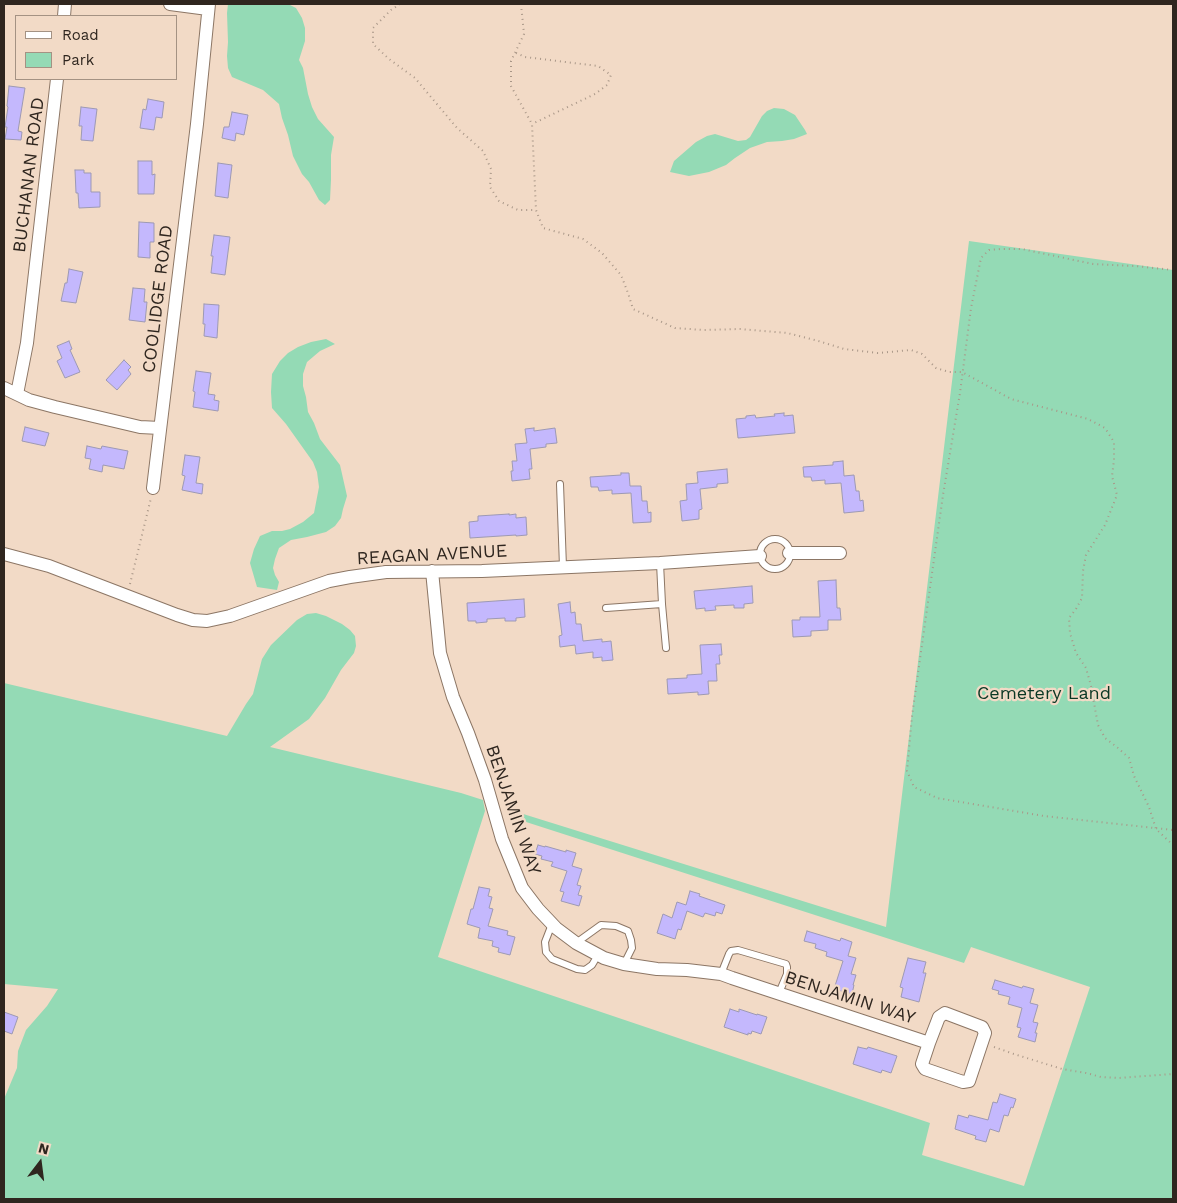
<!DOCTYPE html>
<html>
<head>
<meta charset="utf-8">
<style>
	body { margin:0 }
	#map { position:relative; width:1177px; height:1203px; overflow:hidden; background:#f2dac6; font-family:"Work Sans",sans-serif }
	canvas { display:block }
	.frame { position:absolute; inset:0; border:5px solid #2f261f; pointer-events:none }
	.legend { position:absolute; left:15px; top:15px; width:162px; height:65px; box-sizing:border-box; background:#f2dac6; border:1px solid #a49283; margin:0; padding:6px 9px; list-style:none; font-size:15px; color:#2f261f }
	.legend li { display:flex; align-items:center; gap:10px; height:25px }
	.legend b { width:25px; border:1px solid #a49283 }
	.north { position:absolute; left:15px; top:1138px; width:50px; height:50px; -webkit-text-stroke:4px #f2dac6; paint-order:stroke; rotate:15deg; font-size:14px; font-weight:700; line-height:20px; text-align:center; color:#2f261f }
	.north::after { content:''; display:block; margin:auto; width:18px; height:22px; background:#2f261f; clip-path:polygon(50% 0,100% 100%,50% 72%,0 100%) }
</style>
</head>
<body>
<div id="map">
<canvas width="1177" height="1203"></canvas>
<div class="frame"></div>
<ul class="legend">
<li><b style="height:6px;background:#fff"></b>Road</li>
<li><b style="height:14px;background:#94dab5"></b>Park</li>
</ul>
<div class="north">N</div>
</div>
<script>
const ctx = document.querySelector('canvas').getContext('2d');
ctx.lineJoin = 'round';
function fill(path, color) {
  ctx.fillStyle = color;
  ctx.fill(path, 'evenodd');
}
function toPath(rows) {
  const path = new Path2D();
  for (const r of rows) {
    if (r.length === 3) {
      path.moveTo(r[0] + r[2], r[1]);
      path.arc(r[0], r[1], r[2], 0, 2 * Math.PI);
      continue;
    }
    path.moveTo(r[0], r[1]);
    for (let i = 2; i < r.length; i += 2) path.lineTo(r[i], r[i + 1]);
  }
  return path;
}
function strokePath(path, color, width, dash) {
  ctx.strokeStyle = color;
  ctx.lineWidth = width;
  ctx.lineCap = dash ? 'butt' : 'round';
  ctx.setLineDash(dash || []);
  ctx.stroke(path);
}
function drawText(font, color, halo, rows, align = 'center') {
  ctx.font = font + ' "Work Sans",sans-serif';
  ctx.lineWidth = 4.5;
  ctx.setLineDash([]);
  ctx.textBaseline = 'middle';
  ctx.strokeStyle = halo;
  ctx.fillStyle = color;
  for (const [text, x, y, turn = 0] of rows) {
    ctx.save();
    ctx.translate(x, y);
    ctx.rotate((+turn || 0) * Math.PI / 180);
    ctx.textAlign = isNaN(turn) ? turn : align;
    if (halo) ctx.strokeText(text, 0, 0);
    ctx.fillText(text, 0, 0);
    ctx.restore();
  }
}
const green = toPath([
	[228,4,288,4,296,8,302,18,305,28,305,41,299,60,303,68,308,94,312,107,318,119,334,137,331,155,331,180,330,200,325,205,319,200,309,182,302,174,293,156,288,135,282,118,279,104,263,90,232,77,228,68,227,56,228,42,227,13],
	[774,108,784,109,795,115,805,130,807,134,794,139,782,141,767,142,750,148,735,158,726,165,709,172,689,176,670,172,674,161,696,142,707,136,715,134,738,141,746,140,750,137,762,116,767,111],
	[969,241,1173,270,1173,1199,4,1199,4,1099,17,1068,18,1051,26,1030,47,1006,58,989,4,984,4,683,227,736,246,704,253,694,262,659,271,645,297,620,307,614,316,613,326,616,342,624,350,630,355,636,356,646,354,653,341,670,325,698,309,719,270,747,461,793,483,800,485,811,438,957,930,1123,922,1155,1024,1186,1090,987,971,947,964,963,523,821,520,813,886,927],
	[326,339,335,344,320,351,307,362,303,374,303,386,306,397,308,412,314,423,320,439,340,465,347,496,343,509,341,518,335,526,326,532,307,537,291,540,279,548,275,559,273,568,275,575,279,582,277,590,257,587,250,563,254,549,260,536,272,531,282,531,290,529,303,522,314,513,319,487,317,472,313,462,286,424,272,408,271,392,272,374,280,361,288,353,298,347,311,342]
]);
const building = toPath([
	[9,86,25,88,18,131,22,132,21,140,5,139,7,127,5,127,8,107,7,106,9,86],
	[148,99,164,102,162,118,156,117,154,130,140,128,143,109,146,110,148,99],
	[81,107,97,109,93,141,81,140,82,126,79,126,81,107],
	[232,112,248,115,244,135,236,133,235,141,222,138,224,127,229,127,232,112],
	[138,161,152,161,152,175,155,174,154,194,138,194,138,161],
	[218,163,232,165,228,198,215,196,218,163],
	[75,170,84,170,84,173,91,173,91,192,100,192,100,207,79,208,78,193,76,193,75,170],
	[139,222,154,223,154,242,150,242,150,258,138,257,139,222],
	[214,235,230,237,225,275,211,273,213,256,211,256,214,235],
	[69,269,83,272,76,303,61,301,65,283,67,283,69,269],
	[133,288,145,289,144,302,147,302,145,322,129,320,133,288],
	[204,304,219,305,217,338,204,336,205,324,203,324,204,304],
	[69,341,72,349,70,350,80,372,65,378,57,361,62,358,57,346,69,341],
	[124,360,131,367,128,370,131,374,117,390,106,380,124,360],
	[196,371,211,373,208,394,215,395,214,400,219,401,218,411,193,407,195,392,193,391,196,371],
	[784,413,784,416,793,415,795,433,738,438,736,419,746,418,746,416,755,415,756,418,775,416,774,414,784,413],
	[25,427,49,433,45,446,22,441,25,427],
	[534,428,534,431,555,428,557,443,546,444,546,447,530,449,532,469,529,469,530,479,512,481,511,471,513,471,512,461,517,461,515,444,527,443,525,429,534,428],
	[87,446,101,449,102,446,128,451,124,469,103,465,102,472,89,469,91,459,85,458,87,446],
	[185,455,200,457,196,483,203,484,202,494,182,490,185,476,182,475,185,455],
	[843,461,844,476,854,475,856,491,859,491,860,501,863,500,864,511,844,513,841,483,825,484,825,480,812,481,811,477,804,477,803,467,833,465,833,462,843,461],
	[727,469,728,483,717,484,717,487,700,489,702,509,699,510,699,519,682,521,680,501,687,500,686,484,698,483,697,472,727,469],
	[621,473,629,473,630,486,641,486,642,501,647,501,648,513,651,512,651,522,633,523,631,493,612,494,612,490,599,491,598,487,591,487,590,477,621,475,621,473],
	[509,514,509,515,516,514,516,518,526,517,527,535,516,536,516,535,470,538,469,522,478,521,478,516,509,514],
	[836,580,837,608,840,608,841,620,828,620,828,630,811,631,811,636,793,637,792,620,800,620,800,617,820,617,818,581,836,580],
	[752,586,753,603,744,604,744,608,734,608,734,605,715,606,716,610,705,611,705,608,696,609,694,591,752,586],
	[524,599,525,617,516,618,516,621,505,621,505,618,487,619,487,622,476,623,476,621,468,621,467,603,524,599],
	[570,602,571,613,575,612,576,624,581,624,583,641,602,639,602,642,611,641,613,660,602,661,602,657,593,658,593,652,576,654,575,645,560,647,559,636,562,635,558,604,570,602],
	[721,644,722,655,719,655,720,664,716,664,717,681,708,681,709,694,698,695,698,692,668,694,667,679,687,678,687,675,702,674,700,645,721,644],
	[538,845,545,847,545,846,566,852,566,850,576,853,572,866,582,869,577,885,581,886,578,895,582,896,579,906,561,901,564,892,560,891,567,871,551,866,553,862,541,859,542,856,535,854,538,845],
	[479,887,490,889,488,896,492,897,489,908,493,909,488,926,508,931,507,935,515,937,510,955,498,952,499,948,492,946,493,941,478,938,480,928,467,924,471,909,473,909,479,887],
	[690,891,700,894,699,896,725,905,722,914,716,912,715,916,705,913,703,917,687,911,681,930,678,929,675,939,657,933,663,914,672,918,677,902,686,905,690,891],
	[807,931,840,941,841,938,852,942,848,956,856,958,851,974,856,975,853,985,854,985,852,994,834,989,843,961,826,956,827,952,815,948,816,944,804,941,807,931],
	[908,958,926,962,923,973,926,973,919,1002,901,997,903,988,900,987,908,958],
	[995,980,1022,988,1023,986,1034,989,1030,1003,1038,1005,1033,1022,1038,1023,1035,1033,1037,1033,1035,1042,1018,1037,1021,1028,1017,1027,1022,1008,1008,1004,1010,997,998,994,999,991,992,989,995,980],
	[730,1009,739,1012,739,1009,757,1015,757,1014,767,1017,761,1034,752,1031,751,1034,748,1033,748,1035,724,1027,730,1009],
	[4,1012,18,1017,12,1034,4,1031,4,1012],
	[858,1047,867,1049,868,1047,897,1056,891,1073,882,1070,881,1073,853,1064,858,1047],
	[1000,1094,1016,1099,1013,1108,1011,1107,1008,1116,1004,1115,999,1132,990,1129,986,1142,975,1139,976,1136,955,1129,958,1115,968,1118,969,1115,988,1120,993,1102,997,1103,1000,1094]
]);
const path = toPath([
	[400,4,391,10,373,28,373,44,389,59,415,78,457,128,483,151,491,169,490,187,499,201,518,210,536,210],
	[521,4,524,34,511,61,511,86,532,124,536,210,543,228,583,239,602,253,621,275,628,293,633,309,675,328,703,330,740,329,787,333,815,340,844,349,878,353,911,350,922,354,936,368,949,372,962,372,1011,399,1088,419,1105,428,1114,442,1114,460,1112,476,1117,495,1105,525,1086,555,1083,571,1082,598,1076,609,1069,618,1070,633,1076,653,1086,668,1091,686,1098,725,1105,738,1118,748,1129,758,1134,776,1149,807,1156,829,1173,845],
	[516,53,525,57,598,66,611,75,607,85,595,94,532,124],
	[1173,270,1135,266,1093,264,1022,249,1001,249,989,250,981,258,971,308,960,393,943,495,912,716,907,771,914,787,937,798,1044,816,1173,830],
	[130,584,151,498],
	[994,1047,1014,1054,1062,1069,1086,1073,1101,1077,1118,1078,1173,1074]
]);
const lane = toPath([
	[560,484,563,567],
	[775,554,15],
	[660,563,662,604],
	[606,608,662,604,666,648],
	[552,924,545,942,546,952,552,959,577,969,585,970,592,965,598,955],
	[576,943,601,925,616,926,628,931,631,940,632,948,624,964],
	[721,974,729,954,731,951,738,950,786,964,787,967,787,974,779,993]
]);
const street = toPath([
	[170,4,208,9],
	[64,16,65,4],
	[4,388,29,400,55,407,140,427,160,428],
	[17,394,27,343,57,79],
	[153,488,197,124,209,4],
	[789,553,840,553],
	[4,554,49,566,177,615,193,620,207,621,230,616,329,581,350,577,386,572,482,571,660,563,760,556],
	[432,571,440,653,453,697,468,733,485,780,502,839,522,888,538,909,556,928,576,943,604,958,624,964,657,969,687,970,721,974,732,978,929,1043,922,1064,925,1069,963,1082,969,1081,985,1033,982,1027,945,1013,939,1017,929,1043]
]);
const streetNames = [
	["BUCHANAN ROAD",29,175,-83],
	["COOLIDGE ROAD",158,299,-83],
	["REAGAN AVENUE",432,555,-3],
	["BENJAMIN WAY",513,810,71],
	["BENJAMIN WAY",850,998,18]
];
const parkNames = [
	["Cemetery Land",1044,694]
];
fill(green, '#94dab5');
fill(building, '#c4b8fd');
strokePath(building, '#9d99b3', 1);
strokePath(lane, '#8c7665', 8);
strokePath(street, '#8c7665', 14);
strokePath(path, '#a99788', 2, [1, 4]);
strokePath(lane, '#fff', 6);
strokePath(street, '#fff', 12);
drawText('18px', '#2f261f', '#f2dac6', streetNames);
drawText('18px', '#0b3825', '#f2dac6', parkNames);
</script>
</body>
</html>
